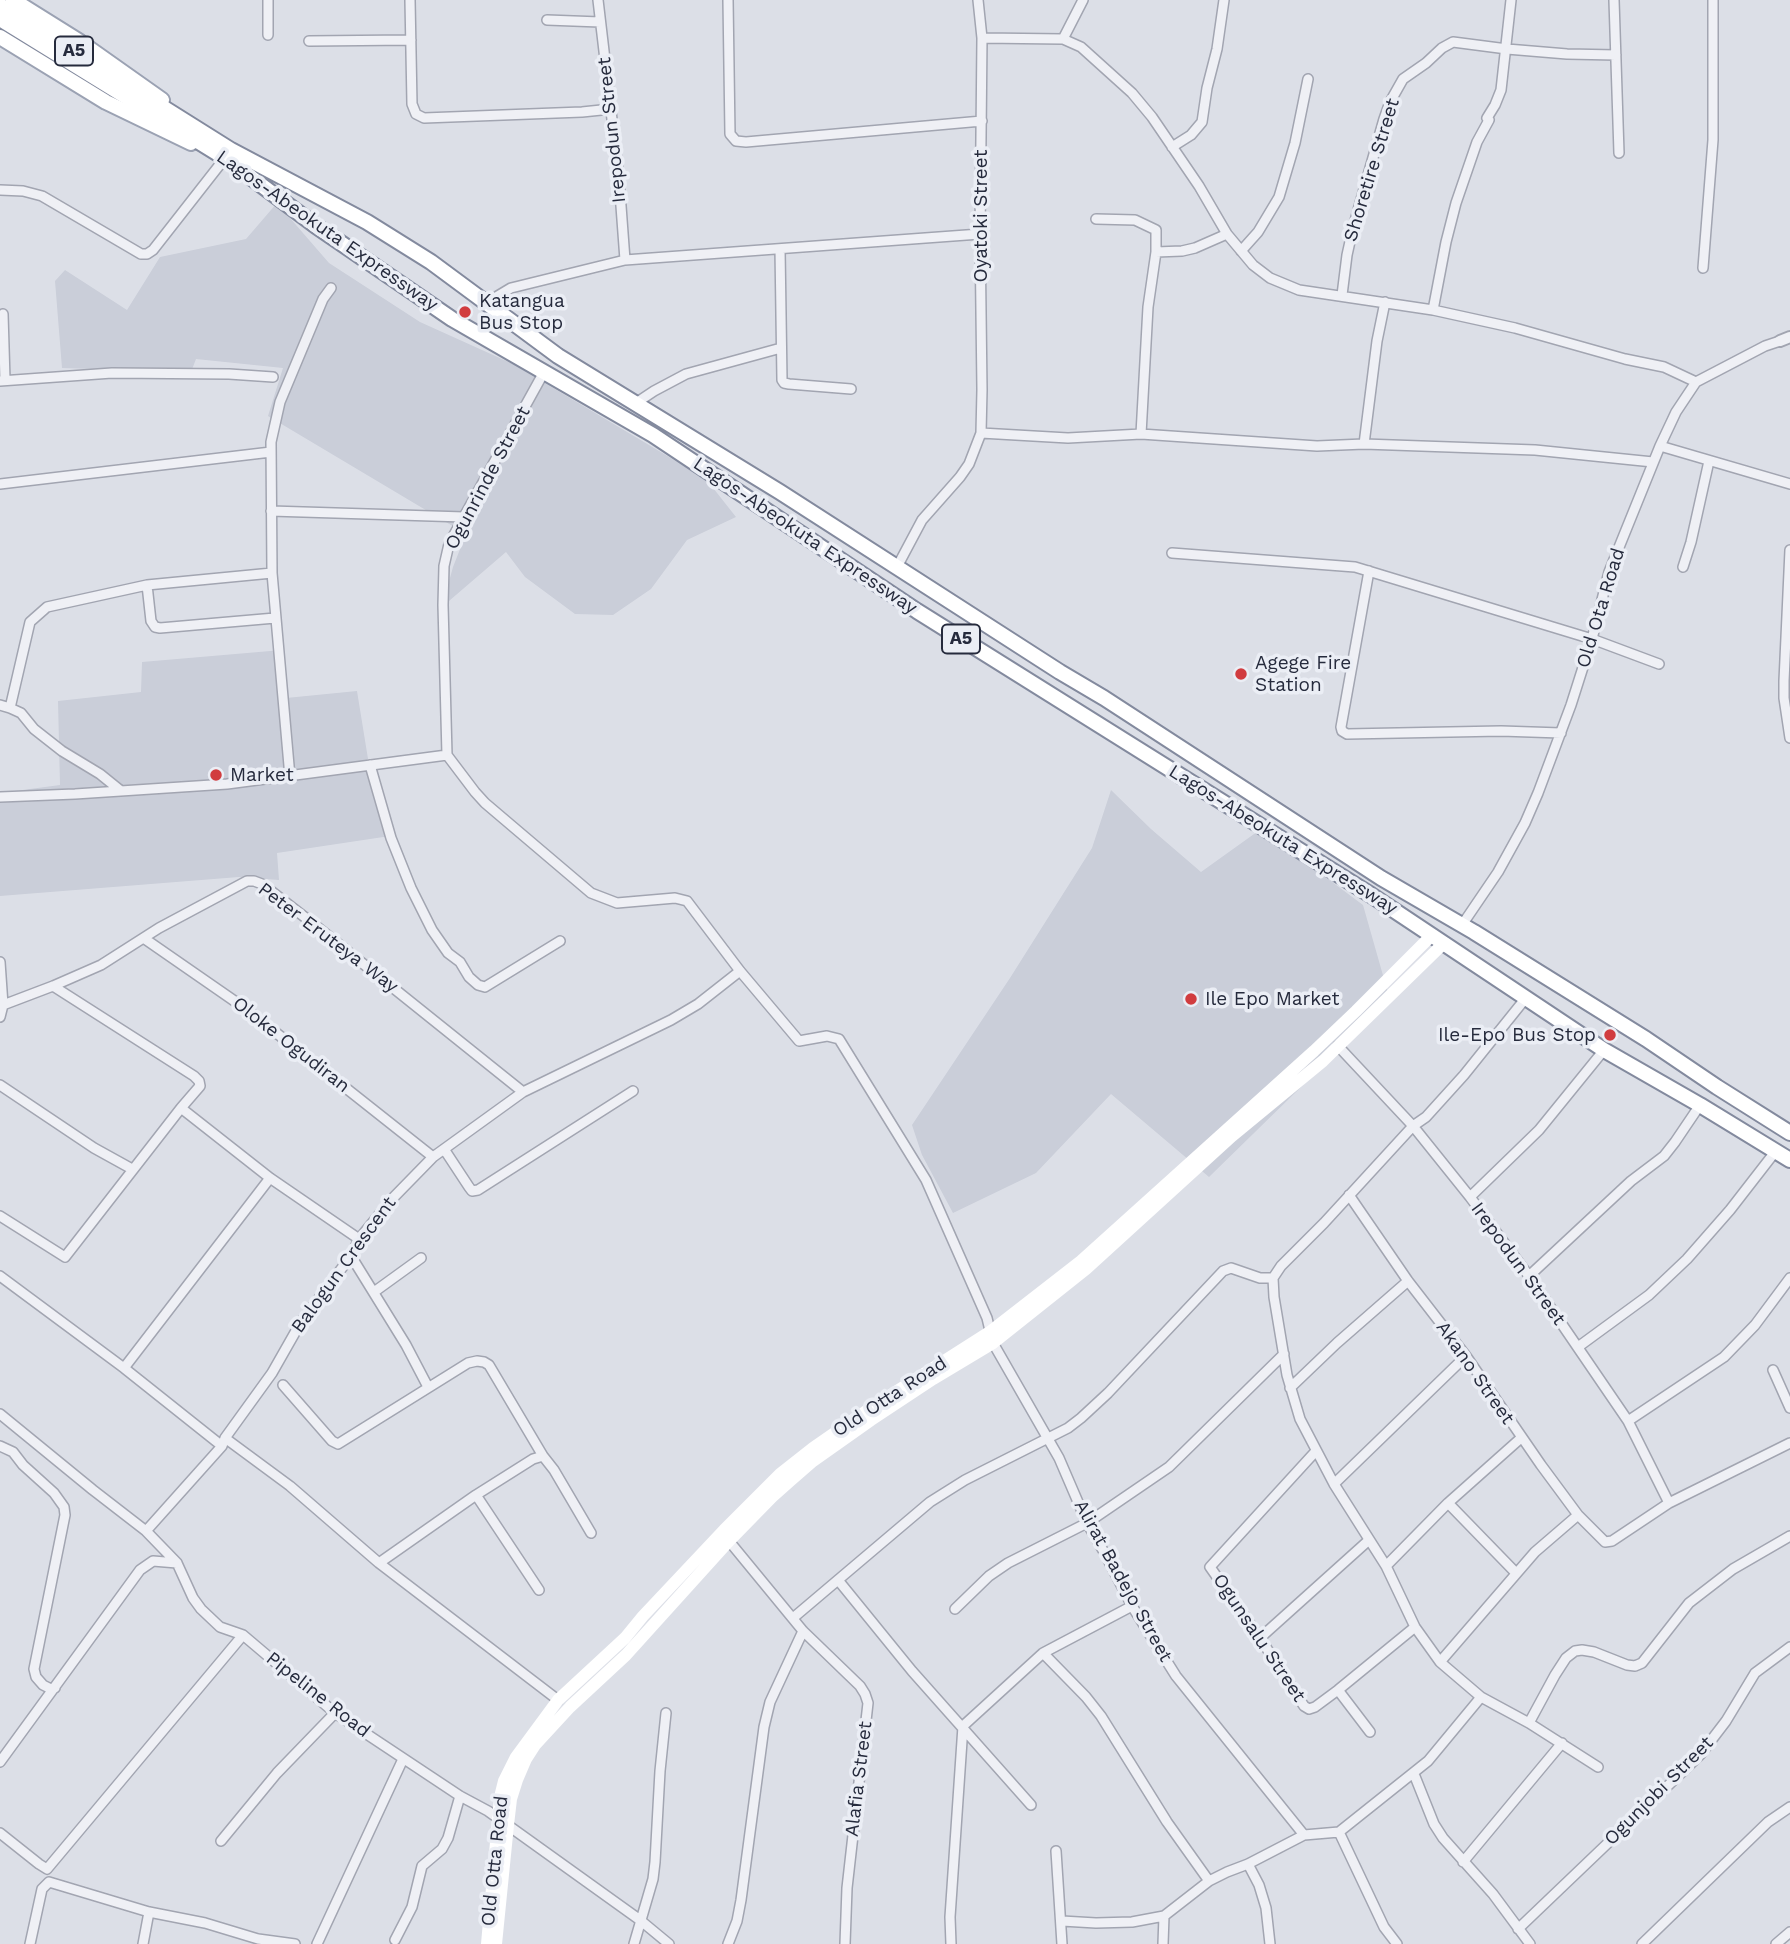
<!DOCTYPE html>
<html>
<head>
<meta charset="utf-8">
<style>
	body { margin:0 }
	canvas { display:block; background:#dcdfe7 }
</style>
</head>
<body>
<canvas width="1790" height="1944"></canvas>
<script>
const ctx = document.querySelector('canvas').getContext('2d');
ctx.lineJoin = 'round';
function fill(path, color) {
  ctx.fillStyle = color;
  ctx.fill(path, 'evenodd');
}
function toPath(rows) {
  const path = new Path2D();
  for (const r of rows) {
    path.moveTo(r[0], r[1]);
    for (let i = 2; i < r.length; i += 2) path.lineTo(r[i], r[i + 1]);
  }
  return path;
}
function strokePath(path, color, width, dash) {
  ctx.strokeStyle = color;
  ctx.lineWidth = width;
  ctx.lineCap = dash ? 'butt' : 'round';
  ctx.setLineDash(dash || []);
  ctx.stroke(path);
}
function drawText(font, color, halo, rows, align = 'center') {
  ctx.font = font + ' "Work Sans",sans-serif';
  ctx.lineWidth = 7;
  ctx.setLineDash([]);
  ctx.textBaseline = 'middle';
  ctx.strokeStyle = halo;
  ctx.fillStyle = color;
  for (const [text, x, y, turn = 0] of rows) {
    ctx.save();
    ctx.translate(x, y);
    ctx.rotate((+turn || 0) * Math.PI / 180);
    ctx.textAlign = isNaN(turn) ? turn : align;
    if (halo) ctx.strokeText(text, 0, 0);
    ctx.fillText(text, 0, 0);
    ctx.restore();
  }
}
const built = toPath([
	[277,203,329,263,420,322,513,364,706,479,736,517,687,540,651,589,613,615,575,614,525,577,506,552,442,607,453,567,466,534,268,416,283,368,196,359,191,372,62,368,55,281,65,270,127,310,160,257,246,239],
	[282,650,286,698,357,691,369,765,390,836,277,853,279,880,239,877,0,896,0,793,60,785,58,701,141,692,142,662],
	[1111,790,1151,829,1201,872,1261,829,1363,905,1388,993,1385,1005,1209,1177,1111,1094,1036,1173,953,1213,922,1155,912,1125,1010,978,1092,848]
]);
const minor = toPath([
	[268,0,268,35],
	[410,0,412,104,416,114,424,118,582,112,611,109],
	[598,0,619,179,625,260],
	[728,0,730,134,736,141,746,142,982,121],
	[1614,0,1619,153],
	[547,20,600,22],
	[982,38,1063,39,1081,47,1132,93,1152,117,1199,186,1227,234,1253,265,1270,278,1299,290,1433,310,1515,328,1625,359,1664,367,1696,382],
	[1063,39,1083,0],
	[309,41,411,40],
	[1172,147,1191,135,1202,122,1207,88,1217,49,1224,0],
	[0,190,23,191,42,196,141,254,147,254,153,250,225,158],
	[1096,219,1135,220,1156,230,1156,252,1148,307,1141,434],
	[780,249,782,380,784,383,789,384,851,389],
	[1241,251,1258,232,1279,197,1295,143,1308,79],
	[1156,252,1182,251,1195,248,1227,234],
	[1703,268,1713,140,1713,0],
	[1342,295,1347,255,1353,228,1384,119,1390,102,1403,79,1426,63,1442,48,1453,42,1507,49,1567,54,1616,55],
	[486,303,511,288,625,260,980,234],
	[1433,310,1446,242,1456,203,1477,142,1489,120,1487,118,1495,105,1501,90,1511,0],
	[3,314,5,380],
	[0,381,112,373,229,374,273,377],
	[636,403,654,391,686,374,781,348],
	[981,433,1068,438,1141,434,1317,446,1364,444,1535,450,1653,462],
	[1364,444,1377,341,1385,302],
	[1660,446,1790,484],
	[0,484,271,452],
	[271,511,464,517],
	[1790,550,1784,681,1784,698,1790,738],
	[1172,553,1355,567,1592,639,1659,664],
	[897,567,922,520,960,477,969,464,981,433,982,390,980,234,982,38,978,0],
	[1683,567,1691,542,1709,461],
	[1369,571,1341,727,1342,731,1347,734,1501,731,1561,733],
	[147,585,151,621,155,627,160,628,275,618],
	[0,705,10,708,21,713,34,729,62,751,100,774,121,791],
	[10,708,30,622,47,607,147,585,272,573],
	[447,755,475,792,485,803,591,893,617,903,675,898,687,901,740,971,799,1041,827,1036,839,1039,926,1180,987,1318,993,1343,1059,1458,1087,1523,1104,1552,1132,1606,1176,1676,1304,1835],
	[447,755,443,605,444,566,449,544,544,372],
	[370,765,391,838,411,888,432,930,448,953,460,962,469,977,478,985,485,987,560,941],
	[290,777,272,573,271,442,280,402,323,299,331,288],
	[0,797,75,794,227,784,447,755],
	[1462,925,1498,872,1525,823,1538,793,1571,705,1592,639,1609,572,1660,446,1676,412,1696,382,1765,346,1780,341],
	[145,939,246,1009,433,1157],
	[0,962,3,1005,0,1017],
	[1525,999,1464,1075,1426,1117,1413,1126,1324,1223,1281,1266,1273,1278,1274,1297,1287,1375,1300,1419,1334,1484,1386,1566,1415,1627,1440,1662,1481,1697,1529,1723,1555,1675,1566,1658,1575,1651,1582,1650,1594,1652,1627,1665,1635,1666,1642,1663,1689,1603,1733,1569,1790,1536],
	[3,1005,53,986,101,965,159,928,247,881,254,881,262,884,311,922,523,1092],
	[1338,1046,1413,1126,1470,1197,1529,1276,1628,1421,1669,1503],
	[0,1085,94,1148,132,1169],
	[181,1108,270,1178,359,1239],
	[444,1149,469,1187,472,1191,478,1190,633,1091],
	[1349,1195,1408,1281,1466,1356,1541,1465,1578,1515,1605,1542,1612,1541,1669,1503,1790,1443],
	[1470,1197,1539,1130,1604,1050],
	[0,1216,65,1257,181,1108,200,1086,199,1081,194,1076,53,986],
	[351,1256,406,1345,428,1387],
	[0,1276,124,1368,222,1446],
	[1529,1276,1631,1181,1664,1156,1675,1142,1700,1105],
	[374,1292,421,1258],
	[1578,1347,1649,1295,1687,1259,1730,1210,1775,1152],
	[124,1368,270,1178],
	[1773,1370,1790,1408],
	[283,1385,332,1441,338,1444,468,1363,477,1361,484,1362,489,1365,543,1456],
	[1290,1388,1337,1343,1408,1281],
	[0,1414,93,1490,146,1531,177,1563,193,1598,201,1609,220,1627,243,1635,335,1713,460,1796,488,1811,640,1920,669,1944],
	[1628,1421,1724,1357,1755,1325,1790,1278],
	[225,1438,290,1486,379,1563,558,1700],
	[0,1446,13,1452,23,1465,54,1493,64,1507,65,1515,34,1669,36,1677,43,1685,51,1689,55,1688],
	[1316,1451,1210,1567,1260,1638,1304,1706,1309,1709,1315,1707,1338,1690,1415,1627],
	[1334,1484,1466,1356],
	[476,1495,539,1590],
	[1448,1503,1516,1573],
	[146,1531,222,1446,225,1438,272,1373,301,1322,351,1256,359,1239,391,1200,433,1157,523,1092,671,1020,698,1004,740,971],
	[729,1541,803,1631,860,1686,865,1694,868,1703,847,1888,845,1944],
	[379,1563,476,1495,533,1459,543,1456,554,1470,591,1533],
	[1386,1566,1448,1503,1521,1438],
	[838,1580,912,1671,1031,1805],
	[955,1609,989,1576,1008,1563,1087,1523,1169,1467,1284,1354],
	[793,1618,930,1502,965,1480,1068,1428,1081,1418,1108,1393,1223,1271,1231,1268,1260,1278,1273,1278],
	[1260,1638,1369,1540],
	[1043,1653,1086,1697,1101,1716,1167,1822,1209,1881],
	[1440,1662,1535,1552,1578,1515],
	[1338,1690,1370,1732],
	[1529,1723,1598,1767],
	[0,1762,140,1570,153,1561,177,1563],
	[1414,1774,1434,1824,1443,1838,1493,1894,1530,1944],
	[1339,1832,1384,1927,1397,1944],
	[0,1833,39,1864,47,1869,243,1635],
	[221,1841,277,1773,335,1713],
	[1056,1851,1062,1944],
	[1463,1862,1562,1743],
	[1248,1864,1259,1885,1266,1908,1270,1944],
	[1062,1921,1096,1923,1132,1922,1164,1916,1209,1881,1227,1872,1248,1864,1304,1835,1339,1832,1428,1761,1481,1697],
	[1518,1929,1700,1755,1726,1721,1755,1673,1790,1647],
	[395,1940,412,1907,422,1866,442,1849,448,1838,460,1796],
	[30,1944,42,1889,49,1882,149,1912,205,1923,258,1939,295,1944],
	[143,1944,149,1912],
	[317,1944,403,1759],
	[634,1944,653,1879,655,1862,660,1771,666,1713],
	[728,1944,737,1921,741,1900,764,1727,770,1702,803,1631],
	[951,1944,950,1917,963,1726,1043,1653,1132,1606],
	[1163,1944,1164,1916],
	[1642,1944,1768,1822,1790,1807],
	[1776,1944,1790,1932]
]);
const tertiary = toPath([
	[1780,341,1790,337]
]);
const secondary = toPath([
	[487,1944,500,1797,504,1781,516,1757,558,1700,625,1638,643,1616,724,1530,780,1474,813,1448,875,1405,991,1331,1081,1261,1314,1051,1356,1011,1432,935],
	[496,1944,508,1825,511,1799,517,1780,526,1759,535,1745,570,1707,626,1655,729,1541,772,1497,790,1481,813,1461,871,1420,933,1379,993,1343,1086,1269,1232,1136,1323,1061,1444,943]
]);
const primary = toPath([
	[13,0,80,42,162,100],
	[0,37,106,102,191,143]
]);
const trunk = toPath([
	[0,5,231,150,367,222,431,262,558,356,780,492,1060,672,1104,698,1381,878,1474,932,1646,1039,1717,1087,1790,1133],
	[0,19,225,158,316,226,452,319,653,435,917,611,1371,895,1604,1050,1700,1105,1790,1160]
]);
const markers = [
	[465,312,7,"#d13c3f"],
	[1241,674,7,"#d13c3f"],
	[216,775,7,"#d13c3f"],
	[1191,999,7,"#d13c3f"],
	[1610,1035,7,"#d13c3f"]
];
const shields = [
	[74,51,38],
	[961,639,38]
];
const shieldNames = [
	["A5",74,51],
	["A5",961,639]
];
const streetNames = [
	["Irepodun Street",612,130,-96],
	["Shoretire Street",1372,170,-73],
	["Oyatoki Street",981,216,-90],
	["Lagos-Abeokuta Expressway",327,231,35],
	["Ogunrinde Street",488,478,-62],
	["Lagos-Abeokuta Expressway",805,536,34],
	["Old Ota Road",1601,608,-73],
	["Lagos-Abeokuta Expressway",1283,840,32],
	["Peter Eruteya Way",328,938,37],
	["Oloke Ogudiran",291,1045,38],
	["Irepodun Street",1518,1264,54],
	["Balogun Crescent",344,1265,-54],
	["Akano Street",1475,1373,55],
	["Old Otta Road",890,1397,-33],
	["Alirat Badejo Street",1123,1581,61],
	["Ogunsalu Street",1259,1638,56],
	["Pipeline Road",318,1695,38],
	["Alafia Street",859,1779,-83],
	["Ogunjobi Street",1659,1791,-45],
	["Old Otta Road",495,1861,-84]
];
const poiNames = [
	["Katangua",479,301],
	["Bus Stop",479,323],
	["Agege Fire",1255,663],
	["Station",1255,685],
	["Market",230,775],
	["Ile Epo Market",1205,999],
	["Ile-Epo Bus Stop",1596,1035,"right"]
];
fill(built, '#caced9');
strokePath(minor, '#a2a5b1', 12);
strokePath(tertiary, '#a2a5b1', 14);
strokePath(primary, '#9ba2b3', 18);
strokePath(trunk, '#838a9e', 18);
strokePath(minor, '#eff0f5', 9);
strokePath(tertiary, '#eff0f5', 10);
strokePath(secondary, '#fff', 12);
strokePath(primary, '#fff', 14);
strokePath(trunk, '#fff', 14);
for (const [x, y, r, color] of markers) {
  const dot = new Path2D();
  dot.arc(x, y, r, 0, 2 * Math.PI);
  ctx.fillStyle = color;
  ctx.fill(dot);
  strokePath(dot, '#ebeef5', 2.5);
}
for (const [x, y, w] of shields) {
  const box = new Path2D();
  box.roundRect(x - w / 2, y - 14.5, w, 29, 5);
  ctx.fillStyle = '#ebeef5';
  ctx.fill(box);
  strokePath(box, '#262b3d', 2);
}
drawText('bold 18px', '#262b3d', null, shieldNames);
drawText('19px', '#262b3d', '#ebeef5', streetNames);
drawText('19px', '#262b3d', '#ebeef5', poiNames, 'left');
</script>
</body>
</html>
